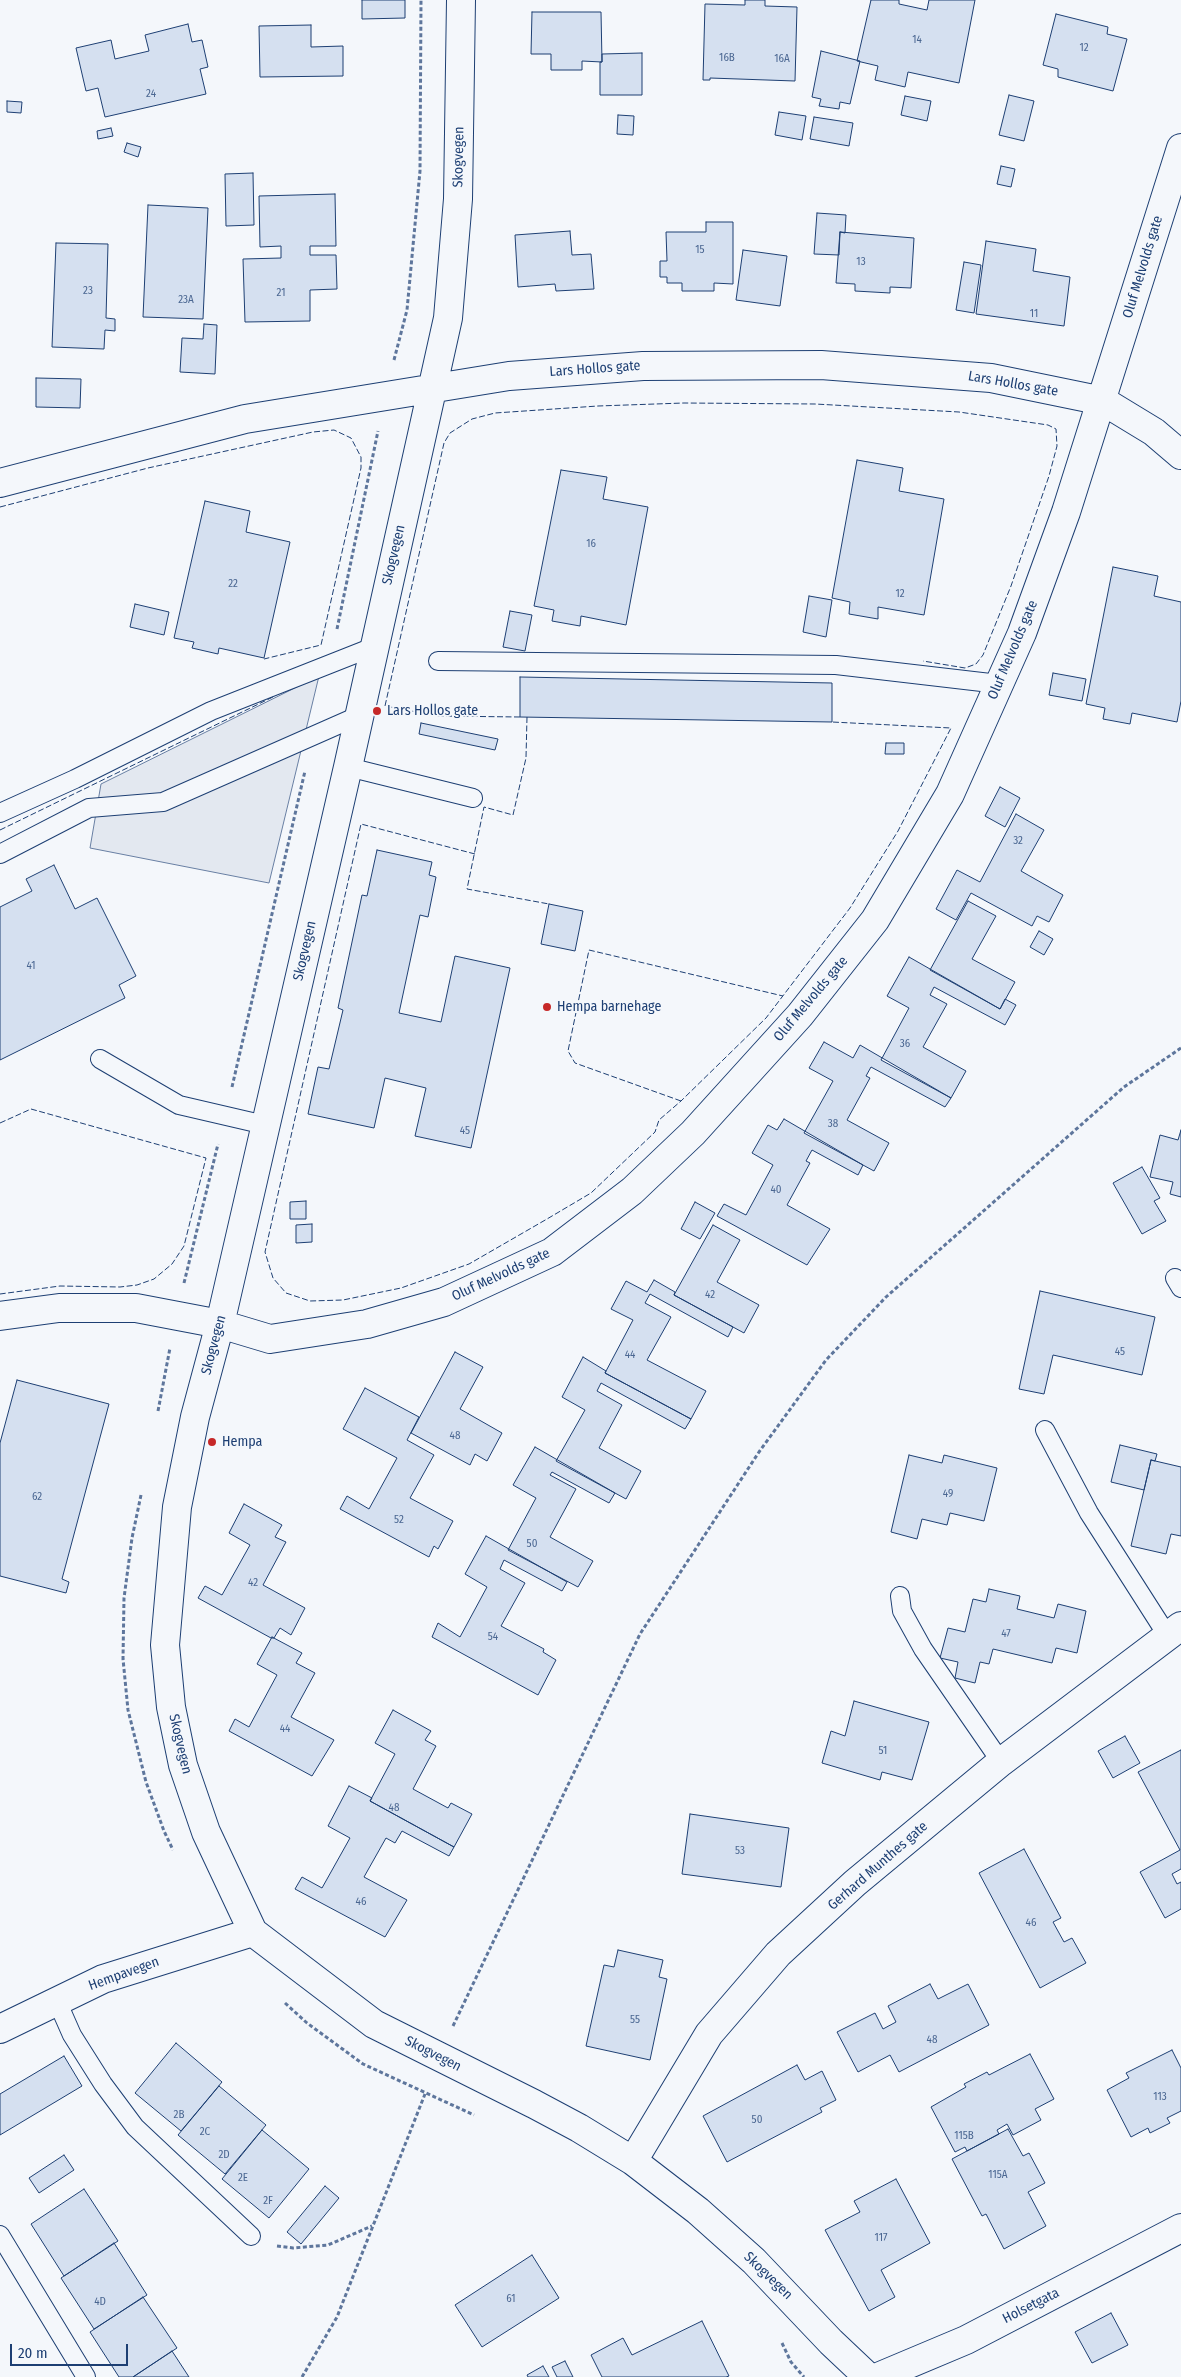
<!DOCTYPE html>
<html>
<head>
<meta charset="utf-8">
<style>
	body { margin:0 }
	#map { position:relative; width:1181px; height:2377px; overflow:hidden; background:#f4f7fb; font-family:"Fira Sans Condensed",sans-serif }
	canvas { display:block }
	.scale { position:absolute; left:10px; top:2344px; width:118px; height:22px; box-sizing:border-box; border:2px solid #1d3f73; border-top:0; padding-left:6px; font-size:15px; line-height:18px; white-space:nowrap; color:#1d3f73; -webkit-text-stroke:4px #f4f7fb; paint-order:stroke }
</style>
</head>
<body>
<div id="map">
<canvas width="1181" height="2377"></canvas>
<div class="scale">20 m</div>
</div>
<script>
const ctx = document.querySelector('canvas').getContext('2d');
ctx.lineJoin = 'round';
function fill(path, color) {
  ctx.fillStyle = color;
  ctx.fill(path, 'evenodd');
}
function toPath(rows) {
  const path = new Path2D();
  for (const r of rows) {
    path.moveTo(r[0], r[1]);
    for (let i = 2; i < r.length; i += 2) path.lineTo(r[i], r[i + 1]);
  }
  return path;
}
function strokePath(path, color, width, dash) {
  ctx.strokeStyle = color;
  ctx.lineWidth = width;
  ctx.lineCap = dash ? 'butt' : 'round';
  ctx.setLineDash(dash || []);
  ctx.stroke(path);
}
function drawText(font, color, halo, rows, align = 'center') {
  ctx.font = font + ' "Fira Sans Condensed",sans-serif';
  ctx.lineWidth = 4;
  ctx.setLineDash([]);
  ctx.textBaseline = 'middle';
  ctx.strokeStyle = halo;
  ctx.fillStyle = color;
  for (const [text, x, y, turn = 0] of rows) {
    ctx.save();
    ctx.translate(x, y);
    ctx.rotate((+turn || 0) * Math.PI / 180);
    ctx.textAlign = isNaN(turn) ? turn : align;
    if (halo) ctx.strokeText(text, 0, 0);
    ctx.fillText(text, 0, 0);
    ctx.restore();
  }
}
const parking = toPath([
	[319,676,269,883,90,848,101,784,319,676]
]);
const building = toPath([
	[362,0,405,0,405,18,362,19,362,0],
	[745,0,765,0,765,6,797,7,795,81,710,78,710,80,703,80,705,4,745,5,745,0],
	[871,0,899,0,899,4,927,10,929,0,975,0,959,83,908,72,905,87,875,80,878,66,857,61,871,0],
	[532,12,601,12,602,62,582,61,582,70,551,70,551,54,531,54,532,12],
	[1056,14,1108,27,1107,34,1127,39,1113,91,1058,77,1058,69,1043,65,1056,14],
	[188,24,192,42,202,40,208,67,200,69,206,94,105,117,98,88,86,91,76,48,111,40,115,59,149,51,145,35,188,24],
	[311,25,311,47,343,46,343,76,260,77,259,26,311,25],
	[821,51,860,61,850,104,840,102,839,109,819,106,821,99,812,97,821,51],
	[642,53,642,95,600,95,600,62,602,62,602,54,642,53],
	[1009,95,1034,101,1024,141,999,135,1009,95],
	[905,96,931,101,927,121,901,115,905,96],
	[7,101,22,102,21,113,7,112,7,101],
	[779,112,806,116,802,140,775,135,779,112],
	[618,115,634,116,633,135,617,134,618,115],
	[814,117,853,123,849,146,810,139,814,117],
	[111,128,113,136,98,139,97,131,111,128],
	[127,143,141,147,138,157,124,152,127,143],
	[1001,166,1015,169,1011,187,997,184,1001,166],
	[253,173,254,225,226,226,225,174,253,173],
	[335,194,336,246,310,246,310,255,336,255,337,289,310,290,310,321,245,322,243,259,281,258,281,246,260,247,259,196,335,194],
	[148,205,208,208,203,319,143,317,148,205],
	[817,213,846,215,845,233,840,232,839,255,814,254,817,213],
	[706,222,733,222,733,284,714,283,714,291,682,291,682,283,667,283,667,277,660,277,660,261,667,261,666,232,706,232,706,222],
	[570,231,572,255,591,254,594,289,556,291,555,284,518,287,515,235,570,231],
	[840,232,914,238,911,288,890,287,890,293,855,291,855,284,836,283,840,232],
	[986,241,1036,249,1033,271,1070,277,1064,326,976,314,986,241],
	[56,243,108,244,106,318,115,319,115,331,105,330,104,349,52,347,56,243],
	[743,250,787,256,780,306,736,300,743,250],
	[964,262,981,265,974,313,956,310,964,262],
	[204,324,217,325,215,374,180,372,182,338,203,339,204,324],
	[36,378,81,379,80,408,36,407,36,378],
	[857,460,903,468,899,491,944,499,924,615,878,607,878,619,849,614,850,602,832,598,857,460],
	[561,470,607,477,603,499,648,507,626,625,581,616,580,626,552,621,554,610,534,606,561,470],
	[205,501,250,511,246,532,290,542,264,658,219,648,218,654,192,648,194,642,174,638,205,501],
	[1113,567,1158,576,1154,596,1181,602,1181,701,1177,722,1132,713,1130,724,1103,719,1105,708,1086,704,1113,567],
	[809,596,832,600,826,637,803,632,809,596],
	[135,604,169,612,164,635,130,627,135,604],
	[510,611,532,615,525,651,503,647,510,611],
	[1053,673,1086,679,1082,701,1049,695,1053,673],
	[520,677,832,683,832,722,520,717,520,677],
	[421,723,498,739,495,750,419,734,421,723],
	[886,743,904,743,904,754,885,754,886,743],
	[1000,787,1020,798,1005,827,985,816,1000,787],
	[1016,814,1044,830,1021,871,1063,895,1049,922,1037,916,1032,926,971,893,956,920,936,909,957,870,980,882,1016,814],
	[377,850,432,862,429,875,436,877,428,917,420,915,399,1013,441,1022,455,956,510,968,471,1148,415,1136,426,1088,385,1078,374,1128,308,1114,318,1067,329,1069,343,1010,338,1008,362,895,367,896,377,850],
	[54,865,75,909,97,898,136,976,119,985,125,998,0,1060,0,907,32,891,26,879,54,865],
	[968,901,996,916,972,959,1015,982,1000,1009,930,970,968,901],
	[549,904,583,911,575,951,541,944,549,904],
	[1039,931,1053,939,1044,955,1030,947,1039,931],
	[909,957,1000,1009,1005,999,1016,1005,1005,1025,934,987,930,995,947,1004,923,1047,966,1071,951,1098,881,1060,909,1008,887,996,909,957],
	[824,1042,853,1058,860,1045,951,1098,945,1107,871,1067,866,1076,870,1078,847,1120,889,1143,874,1171,804,1133,833,1081,809,1068,824,1042],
	[784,1119,863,1165,858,1175,812,1150,806,1161,810,1163,787,1205,830,1229,807,1265,717,1216,724,1204,746,1215,773,1165,752,1153,768,1125,777,1130,784,1119],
	[1181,1130,1181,1197,1170,1194,1173,1182,1150,1177,1160,1135,1178,1140,1181,1130],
	[1142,1167,1160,1198,1154,1201,1166,1221,1142,1234,1113,1183,1142,1167],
	[306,1201,306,1219,290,1219,290,1202,306,1201],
	[695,1202,715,1213,700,1239,681,1229,695,1202],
	[312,1224,312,1242,296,1243,296,1225,312,1224],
	[713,1225,740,1240,717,1282,759,1305,744,1333,674,1295,713,1225],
	[654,1280,675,1292,674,1295,733,1327,728,1337,650,1294,645,1303,671,1317,647,1360,706,1391,691,1419,605,1373,633,1320,611,1309,626,1281,647,1292,654,1280],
	[1040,1291,1155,1317,1142,1375,1053,1355,1044,1394,1019,1389,1040,1291],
	[455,1352,483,1367,460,1409,502,1433,487,1461,475,1454,470,1465,411,1433,455,1352],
	[583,1357,606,1371,605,1373,691,1419,685,1429,601,1383,597,1391,622,1405,599,1448,641,1471,626,1499,556,1461,585,1410,562,1397,583,1357],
	[17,1380,109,1404,62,1579,69,1582,66,1593,0,1576,0,1443,17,1380],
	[365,1388,419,1417,407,1440,434,1455,410,1498,453,1521,438,1549,434,1546,429,1557,340,1509,347,1496,369,1509,397,1458,343,1429,365,1388],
	[1120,1445,1157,1454,1155,1461,1151,1460,1144,1490,1111,1482,1120,1445],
	[535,1447,615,1493,609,1503,552,1472,550,1475,576,1489,550,1537,593,1561,578,1587,508,1550,536,1498,513,1485,535,1447],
	[909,1455,942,1463,944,1455,997,1468,984,1521,950,1513,947,1525,922,1519,917,1539,891,1532,909,1455],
	[1151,1460,1181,1467,1181,1536,1171,1534,1166,1554,1131,1546,1151,1460],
	[244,1504,282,1525,275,1537,286,1542,263,1585,305,1608,291,1635,280,1628,274,1638,271,1638,198,1598,205,1586,222,1595,250,1545,229,1533,244,1504],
	[486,1536,567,1582,562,1591,504,1560,500,1569,525,1583,501,1626,544,1649,543,1652,556,1660,538,1695,432,1637,438,1623,460,1637,487,1587,465,1574,486,1536],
	[989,1589,1020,1596,1017,1609,1054,1618,1058,1604,1086,1611,1077,1653,1056,1648,1052,1663,993,1649,989,1664,980,1662,975,1683,955,1678,958,1662,940,1658,948,1628,965,1632,973,1599,986,1602,989,1589],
	[272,1637,302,1653,296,1663,315,1673,291,1717,334,1740,312,1776,229,1731,235,1719,249,1727,277,1675,257,1664,272,1637],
	[854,1701,929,1722,912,1780,882,1772,880,1780,822,1763,831,1731,845,1736,854,1701],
	[393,1710,431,1731,425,1740,436,1746,413,1789,448,1808,451,1803,472,1814,454,1847,370,1801,395,1754,375,1743,393,1710],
	[1125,1736,1140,1763,1113,1778,1098,1751,1125,1736],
	[1181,1750,1181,1869,1172,1874,1177,1884,1181,1882,1181,1909,1165,1918,1140,1872,1180,1850,1138,1772,1181,1750],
	[349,1786,372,1798,370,1801,454,1847,449,1856,402,1831,395,1843,386,1838,364,1877,407,1900,385,1937,295,1889,302,1877,322,1888,350,1838,328,1826,349,1786],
	[690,1814,789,1828,781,1887,682,1874,690,1814],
	[1024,1849,1061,1918,1053,1922,1064,1942,1072,1938,1086,1963,1040,1988,979,1873,1024,1849],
	[618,1950,663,1960,659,1977,667,1979,650,2060,586,2046,604,1965,614,1967,618,1950],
	[930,1984,938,1999,968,1984,989,2025,899,2072,890,2055,858,2072,837,2032,875,2013,883,2029,896,2022,888,2006,930,1984],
	[176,2043,222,2082,181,2131,135,2093,176,2043],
	[1172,2050,1181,2068,1181,2111,1167,2118,1170,2123,1150,2133,1148,2128,1131,2137,1107,2090,1129,2078,1126,2073,1172,2050],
	[1030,2054,1054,2099,1035,2109,1041,2120,1013,2135,1007,2124,997,2130,999,2134,967,2151,965,2147,955,2152,931,2107,966,2087,964,2084,987,2072,989,2075,1030,2054],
	[64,2056,82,2086,0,2135,0,2094,64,2056],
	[797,2065,805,2080,822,2071,836,2100,820,2108,822,2112,727,2162,703,2116,797,2065],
	[219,2086,266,2125,225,2174,178,2135,219,2086],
	[1008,2129,1023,2156,1029,2153,1045,2183,1028,2192,1046,2226,1004,2249,986,2214,982,2216,952,2159,1008,2129],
	[262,2130,309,2169,269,2218,222,2179,262,2130],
	[64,2155,74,2170,39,2193,29,2178,64,2155],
	[896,2179,930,2243,881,2270,895,2297,869,2311,825,2230,860,2212,854,2201,896,2179],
	[325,2186,339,2198,301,2244,287,2232,325,2186],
	[84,2189,118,2241,64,2276,31,2224,84,2189],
	[114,2243,147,2295,94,2329,61,2278,114,2243],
	[532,2255,559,2298,482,2347,455,2305,532,2255],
	[143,2297,177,2348,133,2377,119,2377,90,2332,143,2297],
	[1111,2313,1128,2345,1092,2363,1075,2332,1111,2313],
	[702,2321,729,2376,726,2377,602,2377,591,2355,623,2338,632,2355,702,2321],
	[172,2351,189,2377,133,2377,172,2351],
	[565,2361,573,2377,557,2377,552,2367,565,2361],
	[543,2366,549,2377,528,2377,527,2375,543,2366]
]);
const path = toPath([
	[394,360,407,310,420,171,421,0],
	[337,629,378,431],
	[232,1087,305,771],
	[184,1283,218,1144],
	[158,1411,170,1348],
	[141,1495,132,1538,124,1598,123,1659,128,1710,146,1782,164,1831,173,1850],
	[285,2003,307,2023,363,2064,474,2115],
	[453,2026,640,1634,759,1452,826,1360,886,1297,1124,1087,1181,1048],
	[277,2246,293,2248,328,2245,372,2226],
	[782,2343,791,2362,804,2377],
	[302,2377,337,2317,425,2094]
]);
const service = toPath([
	[438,661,836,665,999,684],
	[348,767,473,798],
	[0,813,75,779,211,711,373,647],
	[0,854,89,808,163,802,358,716],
	[100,1059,179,1105,265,1125],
	[1175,1278,1181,1288],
	[1045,1430,1089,1513,1167,1635],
	[900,1596,902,1611,923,1649,1001,1762],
	[57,2001,72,2035,103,2084,135,2127,251,2236],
	[0,2235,86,2377]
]);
const minor = toPath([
	[461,0,458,199,448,318,348,767,220,1324,195,1417,177,1507,165,1645,171,1707,183,1765,206,1832,253,1932,374,2024,534,2104,579,2128,633,2161,698,2211,754,2261,831,2342,868,2377],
	[0,483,245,419,509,376,643,366,821,365,991,378,1103,401,1154,432,1181,455],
	[0,1316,59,1308,136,1308,220,1324,270,1339,367,1324,444,1302,552,1252,632,1191,693,1133,800,1015,875,920,950,794,1022,633,1066,512,1181,148],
	[0,2029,103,1979,253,1932],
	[633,2161,709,2034,778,1954,855,1883,1001,1762,1181,1626],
	[878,2377,966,2340,1181,2228]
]);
const fence = toPath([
	[0,507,148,468,313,432,334,430,351,438,361,457,361,468,321,645,264,659],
	[520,717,438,716,385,706,444,443,450,433,472,419,495,413,598,406,684,403,815,404,959,412,1048,425,1056,429,1057,446,1049,476,1011,586,983,655,976,664,965,668,923,661],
	[527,717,526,758,513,815,484,807,467,889,549,904],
	[0,830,275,696],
	[475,854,361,824,265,1252,273,1278,286,1293,310,1301,343,1300,401,1288,469,1264,547,1219,591,1193,655,1132,659,1120,681,1101,766,1018,850,908,898,831,951,728,832,722],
	[681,1101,575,1063,568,1051,589,950,783,996],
	[0,1123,31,1109,206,1158,184,1246,172,1264,154,1279,137,1285,120,1287,60,1286,0,1294]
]);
const markers = [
	[377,711,5,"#c62828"],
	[547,1007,5,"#c62828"],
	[212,1442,5,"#c62828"]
];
const numberNames = [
	["14",917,40],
	["12",1084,48],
	["16B",727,58],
	["16A",782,59],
	["24",151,94],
	["15",700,250],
	["13",861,262],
	["23",88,291],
	["21",281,293],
	["23A",186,300],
	["11",1034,314],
	["16",591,544],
	["22",233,584],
	["12",900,594],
	["32",1018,841],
	["41",31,966],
	["36",905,1044],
	["38",833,1124],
	["45",465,1131],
	["40",776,1190],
	["42",710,1295],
	["45",1120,1352],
	["44",630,1355],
	["48",455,1436],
	["49",948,1494],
	["62",37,1497],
	["52",399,1520],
	["50",532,1544],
	["42",253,1583],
	["47",1006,1634],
	["54",493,1637],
	["44",285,1729],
	["51",883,1751],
	["48",394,1808],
	["53",740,1851],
	["46",361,1902],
	["46",1031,1923],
	["55",635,2020],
	["48",932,2040],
	["113",1160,2097],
	["2B",179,2115],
	["50",757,2120],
	["2C",205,2132],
	["115B",964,2136],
	["2D",224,2155],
	["115A",998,2175],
	["2E",243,2178],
	["2F",268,2201],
	["117",881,2238],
	["61",511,2299],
	["4D",100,2302]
];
const streetNames = [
	["Skogvegen",459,157,-89],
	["Oluf Melvolds gate",1143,267,-73],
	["Lars Hollos gate",595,369,-4],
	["Lars Hollos gate",1013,384,10],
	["Skogvegen",394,555,-77],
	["Oluf Melvolds gate",1013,650,-67],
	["Skogvegen",305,951,-77],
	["Oluf Melvolds gate",811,999,-50],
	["Oluf Melvolds gate",501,1275,-25],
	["Skogvegen",214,1345,-75],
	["Skogvegen",180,1744,77],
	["Gerhard Munthes gate",878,1866,-41],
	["Hempavegen",124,1974,-20],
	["Skogvegen",433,2054,27],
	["Skogvegen",768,2276,44],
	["Holsetgata",1031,2306,-27]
];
const poiNames = [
	["Lars Hollos gate",387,711],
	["Hempa barnehage",557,1007],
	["Hempa",222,1442]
];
fill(parking, '#e3e8f0');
strokePath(parking, '#687fa3', 1);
fill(building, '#d5e0f0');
strokePath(building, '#1d3f73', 1);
strokePath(service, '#1d3f73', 20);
strokePath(minor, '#1d3f73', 30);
strokePath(path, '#5e769c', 3, [4, 2.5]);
strokePath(service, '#f4f7fb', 18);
strokePath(minor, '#f4f7fb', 28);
strokePath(fence, '#1d3f73', 1, [6, 2.5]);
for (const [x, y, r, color] of markers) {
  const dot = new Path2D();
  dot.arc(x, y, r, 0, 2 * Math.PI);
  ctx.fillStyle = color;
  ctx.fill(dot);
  strokePath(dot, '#f4f7fb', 2);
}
drawText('11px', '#4b6792', null, numberNames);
drawText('14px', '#1d3f73', '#f4f7fb', streetNames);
drawText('14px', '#1d3f73', '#f4f7fb', poiNames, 'left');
</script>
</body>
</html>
